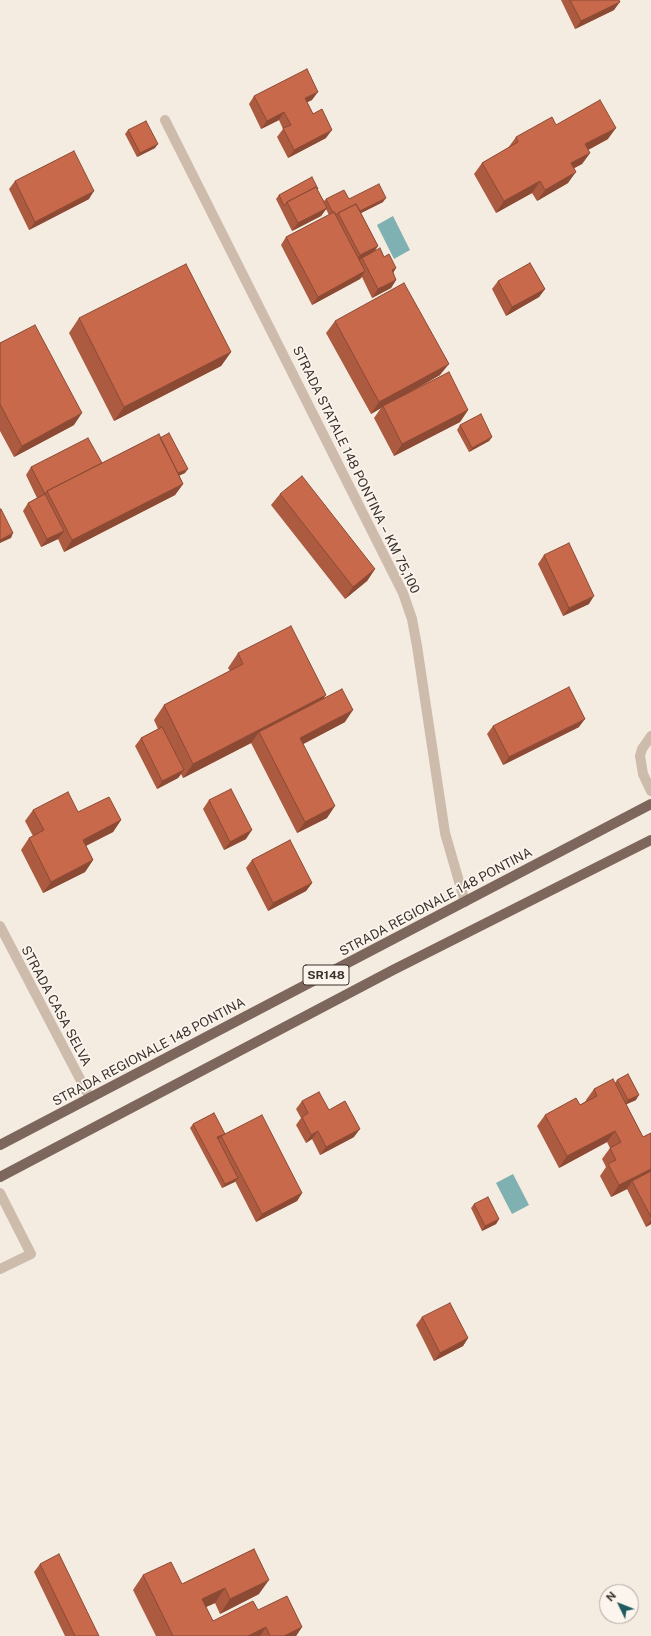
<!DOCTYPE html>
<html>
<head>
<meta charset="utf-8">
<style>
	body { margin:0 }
	#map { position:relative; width:651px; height:1636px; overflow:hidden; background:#f4ebe1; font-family:"Public Sans",sans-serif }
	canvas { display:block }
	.north { position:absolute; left:599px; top:1584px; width:40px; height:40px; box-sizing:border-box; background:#fbf5ee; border:1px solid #aea6a0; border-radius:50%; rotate:313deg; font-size:11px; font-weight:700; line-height:16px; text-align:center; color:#3b302b }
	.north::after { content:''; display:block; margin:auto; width:14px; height:18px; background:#1f5a5e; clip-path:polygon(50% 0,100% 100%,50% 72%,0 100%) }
</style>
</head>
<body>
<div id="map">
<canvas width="651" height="1636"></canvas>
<div class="north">N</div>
</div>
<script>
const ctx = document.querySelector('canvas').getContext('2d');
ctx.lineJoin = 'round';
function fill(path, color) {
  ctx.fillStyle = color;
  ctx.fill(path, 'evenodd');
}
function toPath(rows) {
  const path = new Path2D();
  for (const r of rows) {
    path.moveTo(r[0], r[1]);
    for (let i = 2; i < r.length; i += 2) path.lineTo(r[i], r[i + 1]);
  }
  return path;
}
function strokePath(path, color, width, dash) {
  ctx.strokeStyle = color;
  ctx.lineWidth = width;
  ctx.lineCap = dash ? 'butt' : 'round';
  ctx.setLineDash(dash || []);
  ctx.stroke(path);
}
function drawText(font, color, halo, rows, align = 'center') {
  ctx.font = font + ' "Public Sans",sans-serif';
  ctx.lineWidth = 3.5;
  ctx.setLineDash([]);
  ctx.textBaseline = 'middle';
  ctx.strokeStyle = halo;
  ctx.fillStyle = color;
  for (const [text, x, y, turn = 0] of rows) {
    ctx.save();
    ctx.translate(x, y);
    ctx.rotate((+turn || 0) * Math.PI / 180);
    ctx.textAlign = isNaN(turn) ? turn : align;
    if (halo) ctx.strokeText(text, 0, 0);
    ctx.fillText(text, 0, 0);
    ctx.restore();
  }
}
const water = toPath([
	[393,216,410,250,394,259,377,225],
	[513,1174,529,1205,512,1214,496,1183]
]);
const service = toPath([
	[0,1193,31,1254,0,1269]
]);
const minor = toPath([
	[165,120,403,593,412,619,417,646,445,833,465,902],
	[651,736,642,749,640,756,643,774,651,791],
	[0,926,90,1098]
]);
const primary = toPath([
	[0,1145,651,804],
	[0,1177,393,970,651,840]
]);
const wall = toPath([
	[561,0,619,0,614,10,575,29],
	[254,96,312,100,307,102,326,138,288,158,277,137,283,129,279,120,261,129,249,104],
	[556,125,608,139,588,150,590,153,582,164,574,168,568,183,537,201,532,193,496,213,474,174,482,163,508,148,516,137],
	[128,130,155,148,137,157,125,134],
	[15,181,89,199,29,230,9,189],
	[317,189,324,201,326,199,349,199,383,202,361,213,378,246,374,252,384,257,396,268,393,273,396,280,391,288,372,298,362,277,360,279,312,305,281,245,286,237,329,215,326,209,321,216,292,231,276,199,279,195],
	[498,281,545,289,539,297,506,316,492,289],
	[79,318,231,352,221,366,114,421,69,333],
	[335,321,440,375,411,392,468,410,460,422,394,456,374,418,381,408,371,414,326,333],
	[0,343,74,425,14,457,0,431],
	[460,425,492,437,489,441,469,452,457,430],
	[160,438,185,473,179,475,183,484,175,495,64,552,58,539,41,547,23,511,28,503,37,498,26,475,31,467,102,463],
	[280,494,375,569,367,581,345,599,271,505],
	[544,555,589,604,563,616,538,564],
	[238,653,324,698,345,722,303,744,327,818,297,833,251,743,183,778,181,774,178,778,157,789,135,746,141,738,158,729,154,720,164,705,230,671,228,668],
	[493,726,579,727,503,765,487,734],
	[209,800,246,839,224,850,203,809],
	[33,810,78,812,121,820,113,832,86,846,93,860,85,872,43,893,21,850,29,838,33,836,25,821],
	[252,860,312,883,306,891,268,911,246,868],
	[617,1080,636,1100,626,1104,643,1137,651,1133,651,1224,646,1227,627,1189,611,1197,600,1176,606,1167,602,1159,610,1148,607,1142,559,1168,537,1126,545,1115,580,1105,586,1101,586,1100,594,1089,615,1083],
	[302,1101,329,1110,354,1137,320,1155,312,1139,306,1143,296,1125,301,1118,296,1109],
	[193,1124,225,1134,224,1135,302,1193,297,1201,256,1222,235,1181,222,1188,190,1128],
	[474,1204,499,1219,496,1224,482,1231,471,1208],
	[422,1317,468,1338,463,1346,434,1361,416,1325],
	[254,1549,259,1594,220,1614,215,1603,206,1607,213,1621,258,1610,302,1627,296,1636,156,1636,133,1590,143,1575,182,1584],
	[40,1564,99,1636,65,1636,34,1572]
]);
const shadedWall = toPath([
	[620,2,614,10,575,29,581,21],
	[318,92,312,100,299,106,305,98],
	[284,112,279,120,261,129,267,121],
	[616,128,608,139,577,156,585,144],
	[332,130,326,138,288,158,294,150],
	[158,144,155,148,137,157,140,153],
	[590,153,582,164,563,174,571,163],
	[576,172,568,183,537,201,545,190],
	[540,181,532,193,496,213,504,201],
	[94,191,89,199,29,230,35,222],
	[386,198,383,202,353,217,356,213],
	[327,208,321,216,292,231,298,223],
	[378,246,372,254,362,258,360,260,354,263,360,255],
	[396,268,391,276,392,270],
	[365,271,360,279,312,305,318,297],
	[396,280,391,288,372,298,378,289],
	[545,289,539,297,506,316,512,307],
	[231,352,221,366,114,421,124,407],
	[449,364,440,375,383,407,383,406,381,408,371,414,379,402],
	[468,410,460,422,394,456,402,444],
	[82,413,74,425,14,457,22,446],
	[492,437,489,441,469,452,472,448],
	[188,469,185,473,168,481,171,477],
	[183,484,175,495,64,552,72,540],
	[64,531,58,539,41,547,47,539],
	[13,533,11,538,0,543,0,540],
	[375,569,367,581,345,599,353,587],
	[594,596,589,604,563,616,569,608],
	[326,695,316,710,259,732,251,743,183,778,193,764],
	[353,710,345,722,292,750,300,738],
	[585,719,579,727,503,765,509,757],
	[184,770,178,778,157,789,162,781],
	[335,806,327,818,297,833,305,822],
	[121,820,113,832,75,851,83,840],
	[252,830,246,839,224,850,230,842],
	[93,860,85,872,43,893,51,882],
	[312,883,306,891,268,911,273,903],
	[639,1095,636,1100,625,1105,628,1100],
	[360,1129,354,1137,320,1155,326,1147],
	[318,1131,312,1139,306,1143,311,1135],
	[615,1131,607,1142,559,1168,567,1156],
	[225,1134,222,1137,221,1136,219,1139,214,1142,217,1137],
	[651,1169,651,1176,632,1181,627,1189,611,1197,619,1185],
	[238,1178,235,1182,222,1188,225,1184],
	[302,1193,297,1201,256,1222,262,1214],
	[499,1219,496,1224,482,1231,485,1226],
	[651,1220,651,1224,646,1227],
	[468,1338,463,1346,434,1361,440,1353],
	[269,1580,259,1594,220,1614,230,1599],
	[225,1588,215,1603,192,1613,202,1599],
	[266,1627,260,1636,248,1636],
	[302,1627,296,1636,284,1636]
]);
const building = toPath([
	[570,0,619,0,620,2,581,21,570,0],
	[307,69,318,92,305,98,313,114,322,109,332,130,294,150,283,128,291,125,284,112,267,121,254,96,307,69],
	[600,100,616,128,585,144,590,153,571,163,576,172,545,190,540,181,504,201,482,163,518,142,516,137,552,117,556,125,600,100],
	[146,121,158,144,140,153,128,130,146,121],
	[74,151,94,191,35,222,15,181,74,151],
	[312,177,318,189,316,187,287,202,284,206,279,195,312,177],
	[379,184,386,198,360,211,356,204,338,213,336,215,334,212,333,213,326,199,344,190,349,199,379,184],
	[316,187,327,208,298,223,287,202,316,187],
	[356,204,378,246,360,255,338,213,356,204],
	[334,212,365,271,318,297,286,237,334,212],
	[380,248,384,257,389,254,396,268,392,270,396,280,378,289,362,258,380,248],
	[530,263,545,289,512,307,498,281,530,263],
	[186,264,231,352,124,407,79,318,186,264],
	[404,283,449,364,379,402,335,321,404,283],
	[35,325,82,413,22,446,0,404,0,343,35,325],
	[449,372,468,410,402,444,383,406,449,372],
	[481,414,492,437,472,448,460,425,481,414],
	[169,433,188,469,178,473,160,438,169,433],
	[159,434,183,484,72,540,47,491,159,434],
	[88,438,102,463,47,491,45,494,31,467,88,438],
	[302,476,375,569,353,587,280,494,302,476],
	[45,494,64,531,47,539,28,503,45,494],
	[0,509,1,509,13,533,0,540,0,509],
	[569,543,594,596,569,608,544,555,569,543],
	[291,626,326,695,193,764,164,705,243,664,238,653,291,626],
	[569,687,585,719,509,757,493,726,569,687],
	[342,689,353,710,300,738,335,806,305,822,259,732,342,689],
	[162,727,184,770,162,781,141,738,162,727],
	[231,789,252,830,230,842,209,800,231,789],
	[68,792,78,812,109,797,121,820,83,840,93,860,51,882,29,838,44,830,33,810,68,792],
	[290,840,312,883,273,903,252,860,290,840],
	[628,1074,639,1095,628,1100,617,1080,628,1074],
	[613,1079,643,1137,651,1133,651,1169,619,1185,608,1164,616,1160,610,1148,621,1142,615,1131,567,1156,545,1115,576,1098,580,1105,597,1096,594,1089,613,1079],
	[319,1092,329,1110,345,1101,360,1129,326,1147,318,1131,311,1135,302,1117,308,1113,302,1101,319,1092],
	[214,1113,225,1134,217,1137,238,1178,225,1184,193,1124,214,1113],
	[262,1115,302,1193,262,1214,221,1136,262,1115],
	[651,1171,651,1217,632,1181,651,1171],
	[488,1197,499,1219,485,1226,474,1204,488,1197],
	[450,1303,468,1338,440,1353,422,1317,450,1303],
	[254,1549,269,1580,230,1599,225,1588,202,1599,213,1621,253,1601,258,1610,287,1596,302,1627,284,1636,270,1636,266,1627,248,1636,173,1636,143,1575,171,1562,182,1584,254,1549],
	[59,1554,99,1636,75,1636,40,1564,59,1554]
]);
const shields = [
	[326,975,46]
];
const shieldNames = [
	["SR148",326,975]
];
const streetNames = [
	["STRADA STATALE 148 PONTINA – KM 75,100",356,470,64],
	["STRADA REGIONALE 148 PONTINA",436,902,-28],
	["STRADA CASA SELVA",56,1006,62],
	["STRADA REGIONALE 148 PONTINA",149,1052,-28]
];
fill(water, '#7fb0b2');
strokePath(service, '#cdbbac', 10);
strokePath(minor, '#cdbbac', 10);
strokePath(primary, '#7d675c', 10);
fill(wall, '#ac5a40');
fill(shadedWall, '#8c4a34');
fill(building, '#c8694b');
strokePath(building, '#8c4a34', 1);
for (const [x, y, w] of shields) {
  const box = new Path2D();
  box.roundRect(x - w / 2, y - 10, w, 20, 3);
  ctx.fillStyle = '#fbf5ee';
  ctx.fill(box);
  strokePath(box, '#3b302b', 1);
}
drawText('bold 12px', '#3b302b', null, shieldNames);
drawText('13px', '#3b302b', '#fbf5ee', streetNames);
</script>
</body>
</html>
